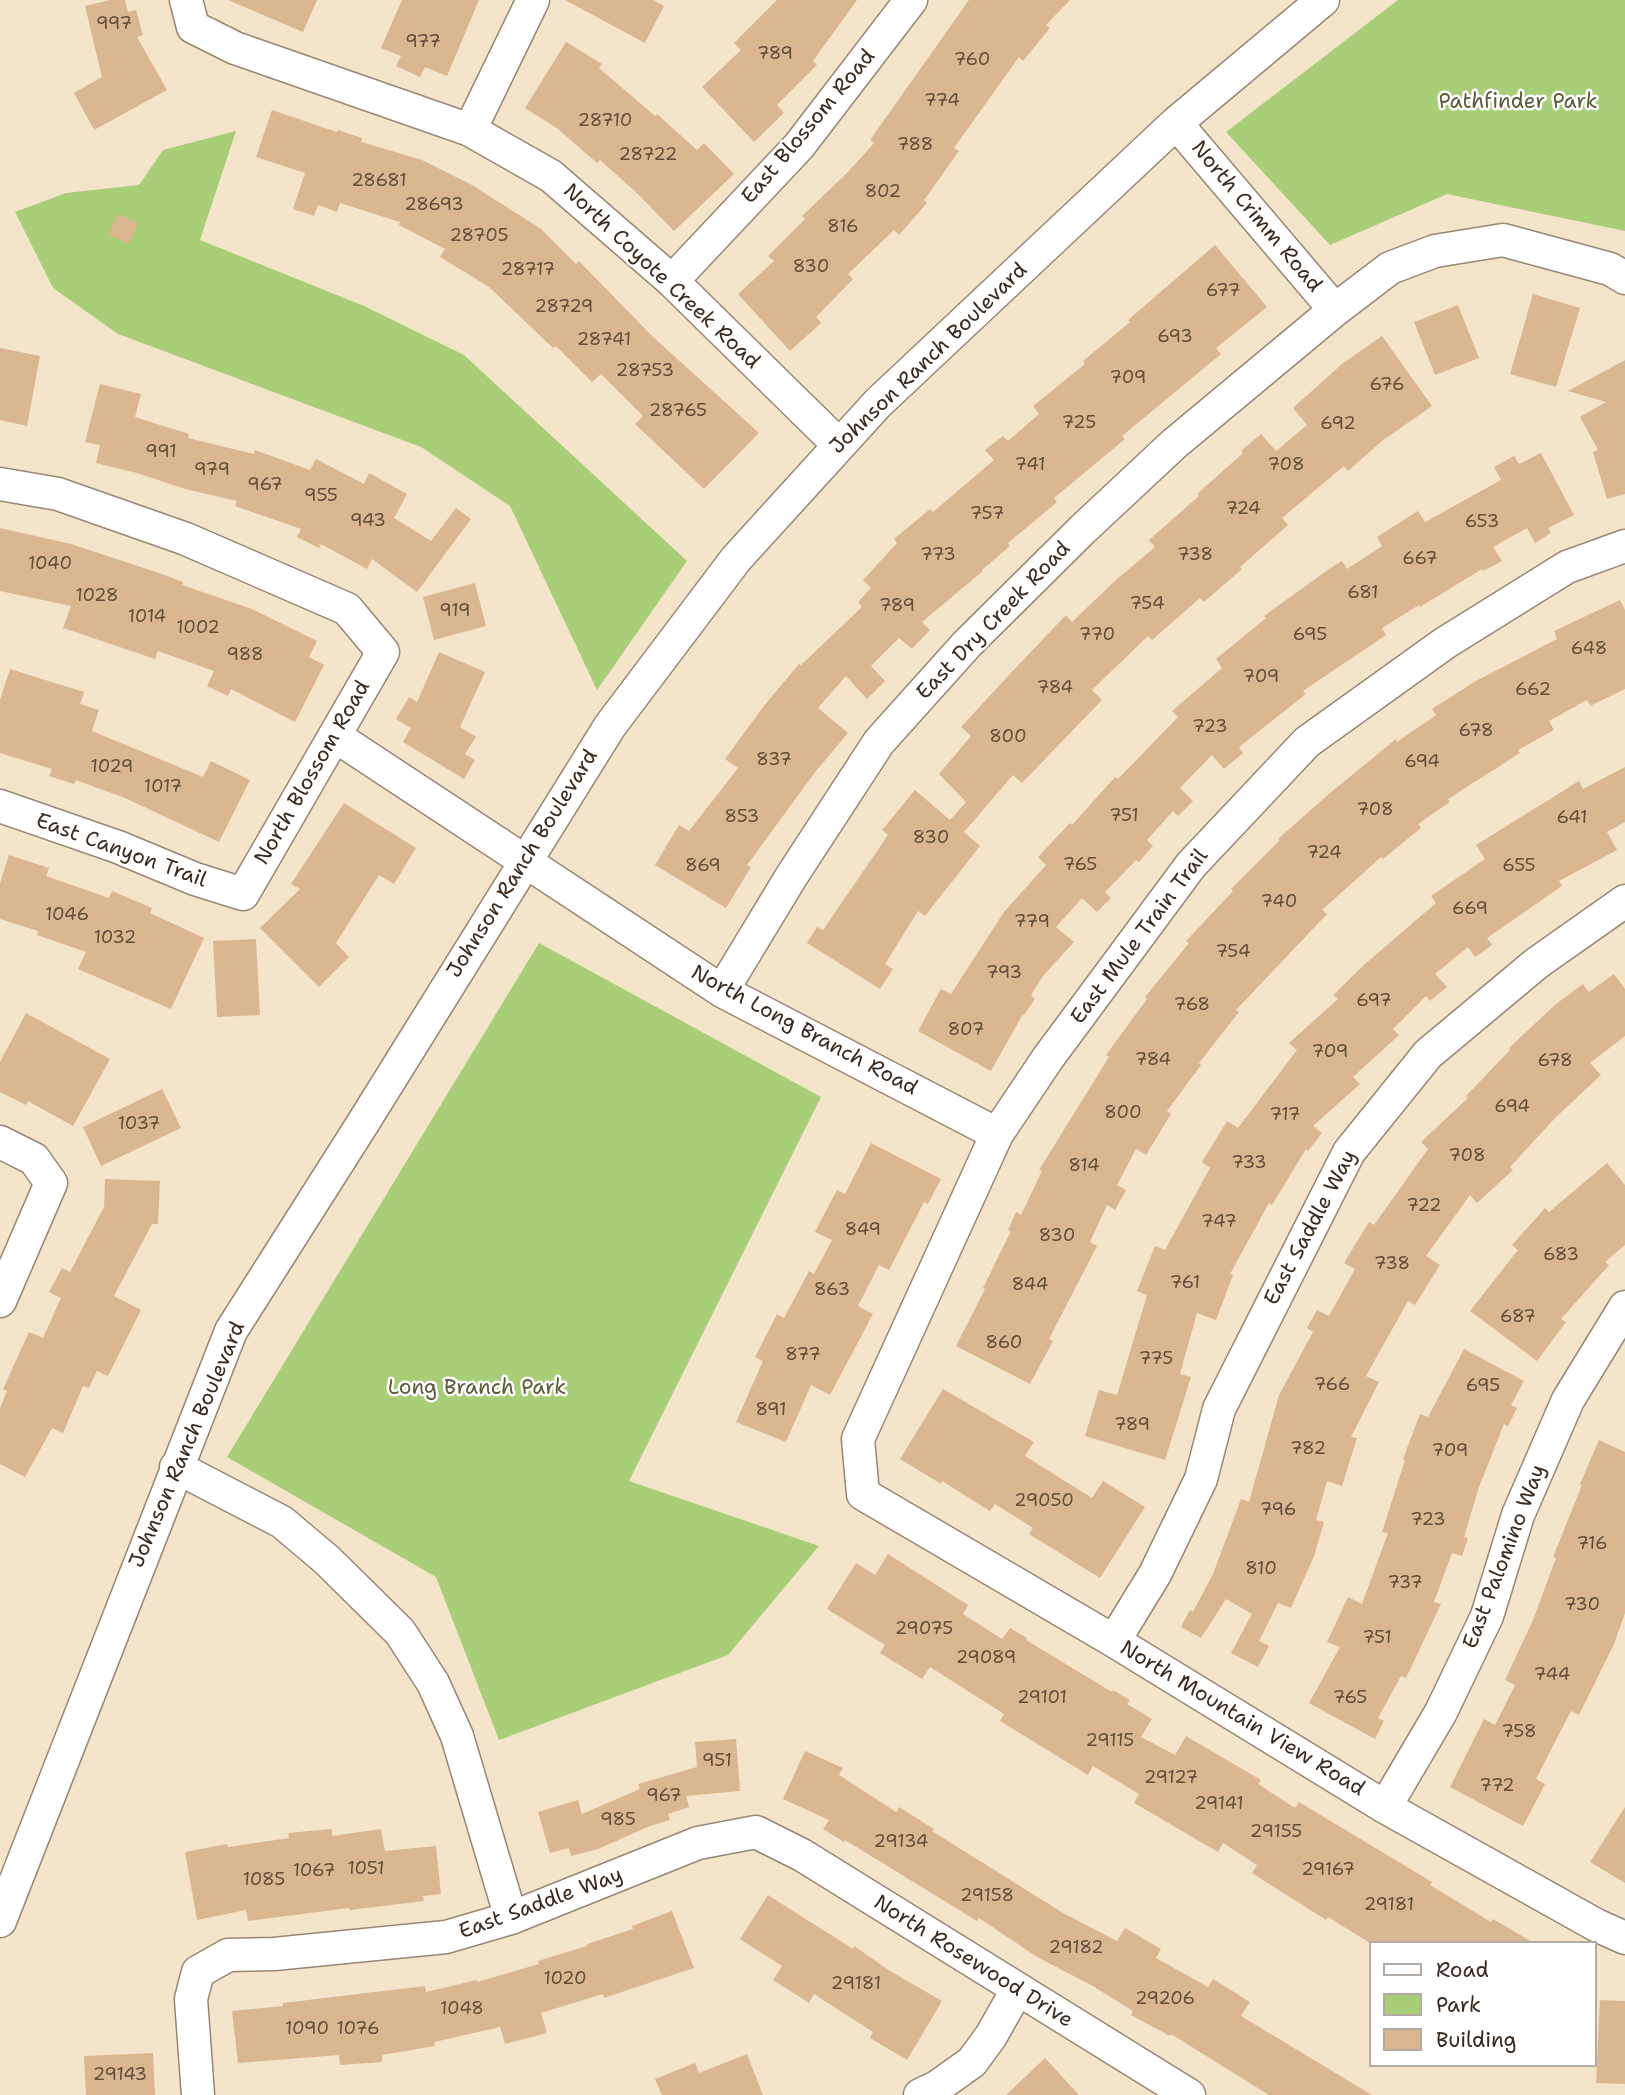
<!DOCTYPE html>
<html>
<head>
<meta charset="utf-8">
<style>
	body { margin:0 }
	#map { position:relative; width:1625px; height:2095px; overflow:hidden; background:#f4e4ca; font-family:"Shantell Sans",sans-serif }
	canvas { display:block }
	.legend { position:absolute; left:1369px; top:1941px; width:228px; height:126px; box-sizing:border-box; background:#fff; border:2px solid #b1aaa5; margin:0; padding:9px 12px; list-style:none; font-size:21px; color:#3b2a1e }
	.legend li { display:flex; align-items:center; gap:14px; height:35px }
	.legend b { width:35px; border:2px solid #b1aaa5 }
</style>
</head>
<body>
<div id="map">
<canvas width="1625" height="2095"></canvas>
<ul class="legend">
<li><b style="height:9px;background:#fff"></b>Road</li>
<li><b style="height:19px;background:#a9ce78"></b>Park</li>
<li><b style="height:19px;background:#dbb791"></b>Building</li>
</ul>
</div>
<script>
const ctx = document.querySelector('canvas').getContext('2d');
ctx.lineJoin = 'round';
function fill(path, color) {
  ctx.fillStyle = color;
  ctx.fill(path, 'evenodd');
}
function toPath(rows) {
  const path = new Path2D();
  for (const r of rows) {
    path.moveTo(r[0], r[1]);
    for (let i = 2; i < r.length; i += 2) path.lineTo(r[i], r[i + 1]);
  }
  return path;
}
function strokePath(path, color, width, dash) {
  ctx.strokeStyle = color;
  ctx.lineWidth = width;
  ctx.lineCap = dash ? 'butt' : 'round';
  ctx.setLineDash(dash || []);
  ctx.stroke(path);
}
function drawText(font, color, halo, rows, align = 'center') {
  ctx.font = font + ' "Shantell Sans",sans-serif';
  ctx.lineWidth = 5;
  ctx.setLineDash([]);
  ctx.textBaseline = 'middle';
  ctx.strokeStyle = halo;
  ctx.fillStyle = color;
  for (const [text, x, y, turn = 0] of rows) {
    ctx.save();
    ctx.translate(x, y);
    ctx.rotate((+turn || 0) * Math.PI / 180);
    ctx.textAlign = isNaN(turn) ? turn : align;
    if (halo) ctx.strokeText(text, 0, 0);
    ctx.fillText(text, 0, 0);
    ctx.restore();
  }
}
const green = toPath([
	[1398,0,1625,0,1625,231,1447,194,1330,245,1226,132],
	[236,131,200,240,364,306,464,355,687,561,597,690,510,506,421,447,118,334,53,288,15,212,66,193,139,185,163,150],
	[539,943,821,1097,629,1481,819,1546,728,1655,499,1740,436,1577,227,1457]
]);
const building = toPath([
	[110,0,125,0,128,12,136,10,143,35,137,37,167,90,94,130,74,93,102,77,85,6],
	[228,0,317,0,303,32],
	[402,0,479,0,447,76,425,67,420,77,396,66,401,56,381,48],
	[565,0,653,0,664,6,645,43],
	[777,0,857,0,813,61,817,65,777,105,784,113,754,142,702,87,741,50,734,43],
	[969,0,1070,0,1046,25,1050,28,1023,61,1019,57,954,148,959,151,924,200,927,203,899,235,894,230,848,274,853,279,816,317,821,323,790,351,738,294,774,261,768,256,805,219,802,216,847,173,874,143,870,140],
	[566,42,602,64,599,68,655,116,657,114,697,150,704,143,734,174,674,231,638,194,600,160,597,163,558,129,525,108],
	[272,110,337,132,338,130,362,138,361,142,422,160,472,185,541,229,576,264,579,261,651,335,759,433,704,489,635,424,643,416,601,374,592,382,556,346,553,348,489,287,440,257,445,249,399,225,400,222,340,203,337,212,318,205,314,216,293,209,305,173,256,157],
	[117,214,138,223,129,244,108,235],
	[1215,245,1267,307,1216,348,1221,354,1122,436,1125,439,1054,498,1057,502,1008,543,1010,546,982,570,983,571,922,622,930,630,912,649,899,638,871,666,885,681,867,699,846,676,818,708,848,733,816,771,747,865,751,867,726,908,655,865,679,825,689,831,738,768,725,759,763,707,799,664,801,665,862,607,858,602,871,588,863,580,897,543,894,539,930,509,933,512,994,460,985,450,1003,436,1008,441,1039,414,1033,406,1085,364,1083,361,1130,322,1128,320],
	[1533,294,1580,308,1556,387,1510,374],
	[1458,305,1479,358,1435,375,1414,322],
	[1382,336,1432,406,1382,441,1348,471,1344,466,1282,518,1288,525,1240,567,1242,569,1204,602,1200,598,1152,640,1148,636,1092,690,1102,700,1022,783,1013,775,964,832,980,846,925,916,918,911,885,964,893,969,880,989,807,943,817,927,823,930,888,835,882,830,915,790,950,820,966,802,939,774,971,736,961,727,1008,676,1066,615,1072,622,1117,579,1155,547,1149,540,1199,496,1197,494,1243,453,1241,451,1261,434,1276,451,1307,425,1293,408,1342,364],
	[0,348,40,356,27,426,0,420],
	[1625,360,1625,494,1607,499,1593,452,1598,450,1580,417,1606,402,1568,391],
	[100,384,141,394,135,417,189,434,188,438,254,454,255,450,310,470,316,459,364,484,369,473,407,494,394,518,431,541,456,508,471,519,417,592,372,559,367,569,321,544,319,548,297,537,301,529,235,506,237,501,185,489,137,473,96,463,100,445,85,442],
	[1541,453,1574,515,1548,528,1551,533,1535,543,1527,528,1493,547,1502,561,1483,571,1482,569,1420,607,1419,605,1382,628,1386,635,1303,691,1306,694,1239,747,1243,753,1224,769,1212,755,1180,788,1193,801,1178,816,1173,811,1147,840,1153,846,1139,862,1136,860,1105,892,1111,898,1097,912,1082,898,1056,927,1074,942,1043,976,1031,995,1035,999,1024,1015,1023,1014,991,1071,918,1031,941,989,951,994,1004,912,1046,865,1038,857,1070,823,1072,825,1115,777,1118,779,1178,717,1172,711,1222,668,1216,659,1266,618,1264,616,1329,569,1342,561,1347,569,1382,546,1377,537,1418,511,1425,522,1501,480,1494,467,1514,456,1519,464],
	[0,528,71,544,159,573,183,582,182,585,252,609,317,641,309,657,324,665,295,722,231,689,228,696,207,686,214,671,158,651,155,659,63,628,71,606,0,591],
	[475,583,486,626,434,640,423,597],
	[1620,600,1625,610,1625,689,1590,706,1587,700,1549,721,1554,730,1518,750,1520,753,1448,799,1450,802,1418,824,1421,828,1383,859,1381,857,1322,910,1327,914,1236,1010,1239,1012,1199,1063,1201,1065,1167,1111,1171,1114,1146,1155,1136,1149,1117,1185,1126,1190,1115,1210,1107,1205,1090,1242,1097,1246,1049,1339,1053,1341,1030,1384,956,1346,985,1289,983,1288,1011,1231,1008,1230,1016,1212,1021,1215,1042,1171,1039,1170,1109,1057,1106,1055,1147,999,1145,997,1189,943,1186,941,1233,891,1231,889,1280,840,1278,839,1330,793,1396,739,1397,742,1436,715,1432,709,1474,682,1557,639,1554,631],
	[439,652,485,672,460,727,476,737,465,754,475,760,464,779,403,742,411,728,396,719,409,697,417,702],
	[10,669,84,692,80,704,99,710,92,731,203,777,211,761,250,780,219,842,125,798,76,780,74,784,49,776,52,769,0,753,0,700],
	[1625,767,1625,822,1607,832,1617,850,1559,881,1562,886,1487,938,1492,945,1475,957,1468,947,1435,974,1447,987,1430,1001,1426,996,1393,1029,1399,1035,1353,1077,1360,1084,1313,1126,1322,1133,1308,1151,1306,1149,1272,1205,1269,1203,1230,1274,1233,1275,1216,1320,1197,1313,1180,1374,1191,1377,1165,1460,1085,1436,1099,1390,1117,1395,1147,1295,1137,1291,1155,1246,1165,1250,1210,1168,1202,1162,1227,1121,1238,1128,1297,1050,1289,1043,1338,999,1333,995,1365,964,1436,903,1431,896,1485,859,1476,845,1579,781,1583,789],
	[344,803,416,848,394,884,379,875,336,943,349,957,319,987,260,928,300,889,291,884],
	[9,855,49,868,46,876,109,898,112,891,152,908,150,913,204,938,171,1009,78,969,86,952,37,935,38,931,0,919,0,883],
	[256,939,260,1015,217,1017,213,941],
	[1614,974,1625,989,1625,1036,1590,1063,1601,1075,1556,1117,1510,1167,1513,1170,1477,1203,1470,1195,1426,1256,1440,1265,1415,1305,1408,1301,1366,1376,1379,1382,1351,1437,1357,1438,1342,1486,1327,1481,1316,1520,1324,1522,1314,1556,1291,1608,1278,1603,1259,1641,1269,1646,1258,1667,1231,1653,1252,1614,1226,1599,1201,1638,1181,1627,1190,1610,1193,1612,1213,1574,1241,1499,1249,1502,1279,1395,1313,1332,1307,1328,1317,1310,1329,1316,1355,1269,1344,1263,1369,1222,1374,1225,1428,1149,1421,1142,1468,1098,1466,1096,1510,1050,1509,1048,1556,1004,1583,984,1589,992],
	[26,1013,110,1059,73,1126,28,1101,26,1105,0,1092,0,1062],
	[162,1089,181,1128,101,1166,83,1127],
	[871,1143,941,1179,928,1204,924,1202,889,1270,879,1265,858,1306,873,1314,830,1395,811,1385,786,1442,736,1422,763,1361,755,1357,777,1314,784,1318,809,1271,814,1274,832,1240,815,1232,837,1190,845,1194],
	[1607,1163,1625,1185,1625,1245,1605,1262,1609,1265,1561,1319,1566,1322,1537,1361,1470,1311,1518,1250,1512,1245,1545,1208,1549,1212],
	[105,1179,160,1181,158,1224,152,1224,114,1296,141,1310,108,1376,97,1371,89,1388,83,1386,63,1433,52,1428,25,1477,0,1464,0,1408,7,1391,3,1389,29,1332,43,1338,61,1298,49,1292,62,1268,70,1272,104,1207],
	[1464,1349,1524,1381,1511,1405,1517,1408,1508,1426,1504,1424,1479,1487,1464,1537,1468,1538,1462,1556,1452,1553,1434,1602,1441,1604,1406,1678,1401,1676,1378,1718,1384,1721,1375,1739,1309,1703,1340,1647,1327,1642,1348,1597,1362,1604,1388,1533,1382,1532,1405,1460,1403,1459,1420,1414,1428,1417],
	[943,1389,1034,1442,1025,1456,1092,1498,1103,1481,1145,1507,1100,1578,1029,1534,1033,1528,995,1504,990,1511,942,1481,941,1484,900,1459],
	[1599,1440,1625,1452,1625,1613,1614,1644,1579,1715,1571,1711,1536,1779,1545,1784,1523,1826,1450,1787,1484,1719,1495,1725,1515,1685,1505,1680,1533,1620,1556,1558,1553,1557,1582,1485,1580,1484],
	[888,1554,968,1605,963,1614,1002,1639,1010,1628,1027,1638,1026,1640,1112,1692,1113,1690,1130,1700,1127,1704,1152,1719,1141,1737,1175,1755,1186,1736,1261,1780,1258,1784,1295,1808,1299,1802,1432,1882,1430,1885,1491,1922,1493,1919,1534,1943,1370,1943,1328,1917,1326,1920,1252,1873,1257,1865,1223,1843,1218,1852,1134,1803,1139,1794,1093,1766,1088,1775,1000,1721,1004,1714,930,1667,922,1679,880,1653,885,1645,827,1609,856,1563,875,1575],
	[736,1739,740,1791,686,1796,689,1807,668,1814,670,1820,650,1826,598,1849,571,1856,569,1848,550,1853,538,1812,578,1800,582,1814,640,1789,638,1784,697,1767,695,1742],
	[805,1751,843,1768,839,1775,896,1812,899,1807,934,1829,932,1831,1063,1913,1117,1941,1125,1928,1161,1949,1156,1958,1208,1987,1213,1979,1250,2002,1241,2016,1372,2095,1269,2095,1171,2034,1170,2036,1131,2015,1133,2011,1091,1985,1037,1957,979,1918,977,1921,845,1840,844,1842,823,1829,829,1820,783,1799],
	[1625,1807,1625,1883,1590,1862],
	[332,1829,332,1836,381,1829,385,1851,436,1846,441,1894,423,1896,424,1901,350,1910,349,1908,248,1921,246,1910,197,1920,185,1852,227,1844,228,1847,289,1838,288,1833],
	[768,1895,853,1949,854,1946,890,1971,942,2001,907,2060,870,2038,873,2032,814,1994,809,2003,773,1980,782,1966,740,1939],
	[672,1911,694,1968,604,1998,603,1994,541,2013,547,2033,505,2044,500,2027,434,2042,435,2046,382,2055,382,2062,340,2065,339,2055,238,2063,232,2011,283,2006,283,2003,425,1986,426,1992,477,1980,477,1982,539,1964,538,1961,587,1946,587,1944,633,1929,632,1926],
	[1600,2000,1625,2001,1625,2084,1596,2083],
	[153,2053,155,2095,86,2095,84,2056],
	[747,2054,763,2095,662,2095,655,2079,695,2063,699,2073],
	[1045,2058,1079,2095,1006,2095]
]);
const minor = toPath([
	[186,0,193,27,235,48,470,130,551,176,672,281,839,445],
	[1176,123,1335,310],
	[470,130,533,0],
	[672,281,799,146,911,0],
	[0,484,58,494,186,539,347,609,383,652,243,894,195,879,118,847,0,806],
	[1625,546,1567,567,1445,643,1307,742,1191,865,1048,1058,997,1134,858,1439,863,1494,1114,1641,1385,1807,1596,1925,1625,1938],
	[335,736,722,991,997,1134],
	[722,991,791,877,879,742,967,644,1082,530,1174,444,1335,310,1390,268,1435,251,1503,240,1610,269,1625,278],
	[0,1142,34,1159,51,1183,0,1301],
	[176,1467,282,1522,327,1560,400,1632,433,1683,457,1736,511,1918],
	[1114,1641,1155,1574,1201,1479,1219,1409,1349,1152,1428,1054,1537,963,1625,901],
	[1385,1807,1441,1712,1487,1616,1518,1515,1568,1400,1625,1307],
	[0,1921,231,1331,363,1123,610,726,736,559,878,403,1176,123,1323,0],
	[198,2095,191,1999,198,1972,228,1955,274,1954,446,1937,511,1918,698,1843,756,1832,802,1855,1189,2095],
	[920,2095,937,2087,972,2062,991,2036,1017,1990]
]);
const numberNames = [
	["997",114,24],
	["977",423,42],
	["789",775,54],
	["760",972,60],
	["774",942,101],
	["28710",605,121],
	["788",915,145],
	["28722",648,155],
	["28681",379,181],
	["802",883,192],
	["28693",434,205],
	["816",843,227],
	["28705",479,236],
	["830",811,267],
	["28717",528,270],
	["677",1223,291],
	["28729",564,307],
	["693",1175,337],
	["28741",604,340],
	["28753",645,371],
	["709",1128,378],
	["676",1387,385],
	["28765",678,411],
	["725",1079,423],
	["692",1338,424],
	["991",161,452],
	["741",1030,465],
	["708",1286,465],
	["979",212,470],
	["967",265,485],
	["955",321,496],
	["724",1243,509],
	["757",987,514],
	["943",368,521],
	["653",1482,522],
	["773",938,555],
	["738",1195,555],
	["667",1420,559],
	["1040",50,564],
	["681",1363,593],
	["1028",97,596],
	["754",1147,604],
	["789",897,606],
	["919",455,611],
	["1014",147,617],
	["1002",198,628],
	["770",1097,635],
	["695",1310,635],
	["648",1589,649],
	["988",245,655],
	["709",1261,677],
	["784",1055,688],
	["662",1533,690],
	["723",1210,727],
	["678",1476,731],
	["800",1008,737],
	["837",774,760],
	["694",1422,762],
	["1029",112,767],
	["1017",163,787],
	["708",1375,810],
	["751",1124,816],
	["853",742,817],
	["641",1572,818],
	["830",931,838],
	["724",1324,853],
	["765",1080,865],
	["869",703,866],
	["655",1519,866],
	["740",1279,902],
	["669",1470,909],
	["1046",67,915],
	["779",1032,922],
	["1032",115,938],
	["754",1233,952],
	["793",1004,973],
	["697",1374,1001],
	["768",1192,1005],
	["807",966,1030],
	["709",1330,1052],
	["784",1153,1060],
	["678",1555,1061],
	["694",1512,1107],
	["800",1123,1113],
	["717",1285,1115],
	["1037",139,1124],
	["708",1467,1156],
	["733",1249,1163],
	["814",1084,1166],
	["722",1424,1206],
	["747",1219,1222],
	["849",863,1230],
	["830",1057,1236],
	["683",1561,1255],
	["738",1392,1264],
	["761",1185,1283],
	["844",1030,1285],
	["863",832,1290],
	["687",1518,1317],
	["860",1004,1343],
	["877",803,1355],
	["775",1156,1359],
	["766",1332,1385],
	["695",1483,1386],
	["891",771,1410],
	["789",1132,1425],
	["782",1308,1449],
	["709",1450,1451],
	["29050",1044,1501],
	["796",1278,1510],
	["723",1428,1520],
	["716",1592,1544],
	["810",1261,1569],
	["737",1405,1583],
	["730",1582,1605],
	["29075",924,1629],
	["751",1377,1638],
	["29089",986,1658],
	["744",1552,1675],
	["29101",1042,1698],
	["765",1350,1698],
	["758",1519,1732],
	["29115",1110,1741],
	["951",717,1761],
	["29127",1171,1778],
	["772",1497,1786],
	["967",664,1796],
	["29141",1219,1804],
	["985",618,1820],
	["29155",1276,1832],
	["29134",901,1842],
	["1051",366,1869],
	["29167",1328,1870],
	["1067",314,1871],
	["1085",264,1880],
	["29158",987,1896],
	["29181",1389,1905],
	["29182",1076,1948],
	["1020",565,1979],
	["29181",856,1984],
	["29206",1165,1999],
	["1048",462,2009],
	["1090",307,2029],
	["1076",358,2029],
	["29143",120,2075]
];
const parkNames = [
	["Pathfinder Park",1518,103],
	["Long Branch Park",477,1389]
];
const streetNames = [
	["East Blossom Road",809,127,-50],
	["North Crimm Road",1256,217,50],
	["North Coyote Creek Road",661,277,43],
	["Johnson Ranch Boulevard",929,359,-44],
	["East Dry Creek Road",994,621,-46],
	["North Blossom Road",313,773,-60],
	["East Canyon Trail",121,851,20],
	["Johnson Ranch Boulevard",523,864,-58],
	["East Mule Train Trail",1140,937,-53],
	["North Long Branch Road",804,1031,28],
	["East Saddle Way",1311,1228,-62],
	["Johnson Ranch Boulevard",188,1445,-67],
	["East Palomino Way",1505,1557,-69],
	["North Mountain View Road",1242,1719,31],
	["East Saddle Way",541,1904,-20],
	["North Rosewood Drive",973,1962,32]
];
fill(green, '#a9ce78');
fill(building, '#dbb791');
strokePath(minor, '#988774', 35);
strokePath(minor, '#fff', 32);
drawText('18px', '#634d3b', null, numberNames);
drawText('21px', '#5c5b39', '#fff', parkNames);
drawText('21px', '#3b2a1e', '#fff', streetNames);
</script>
</body>
</html>
